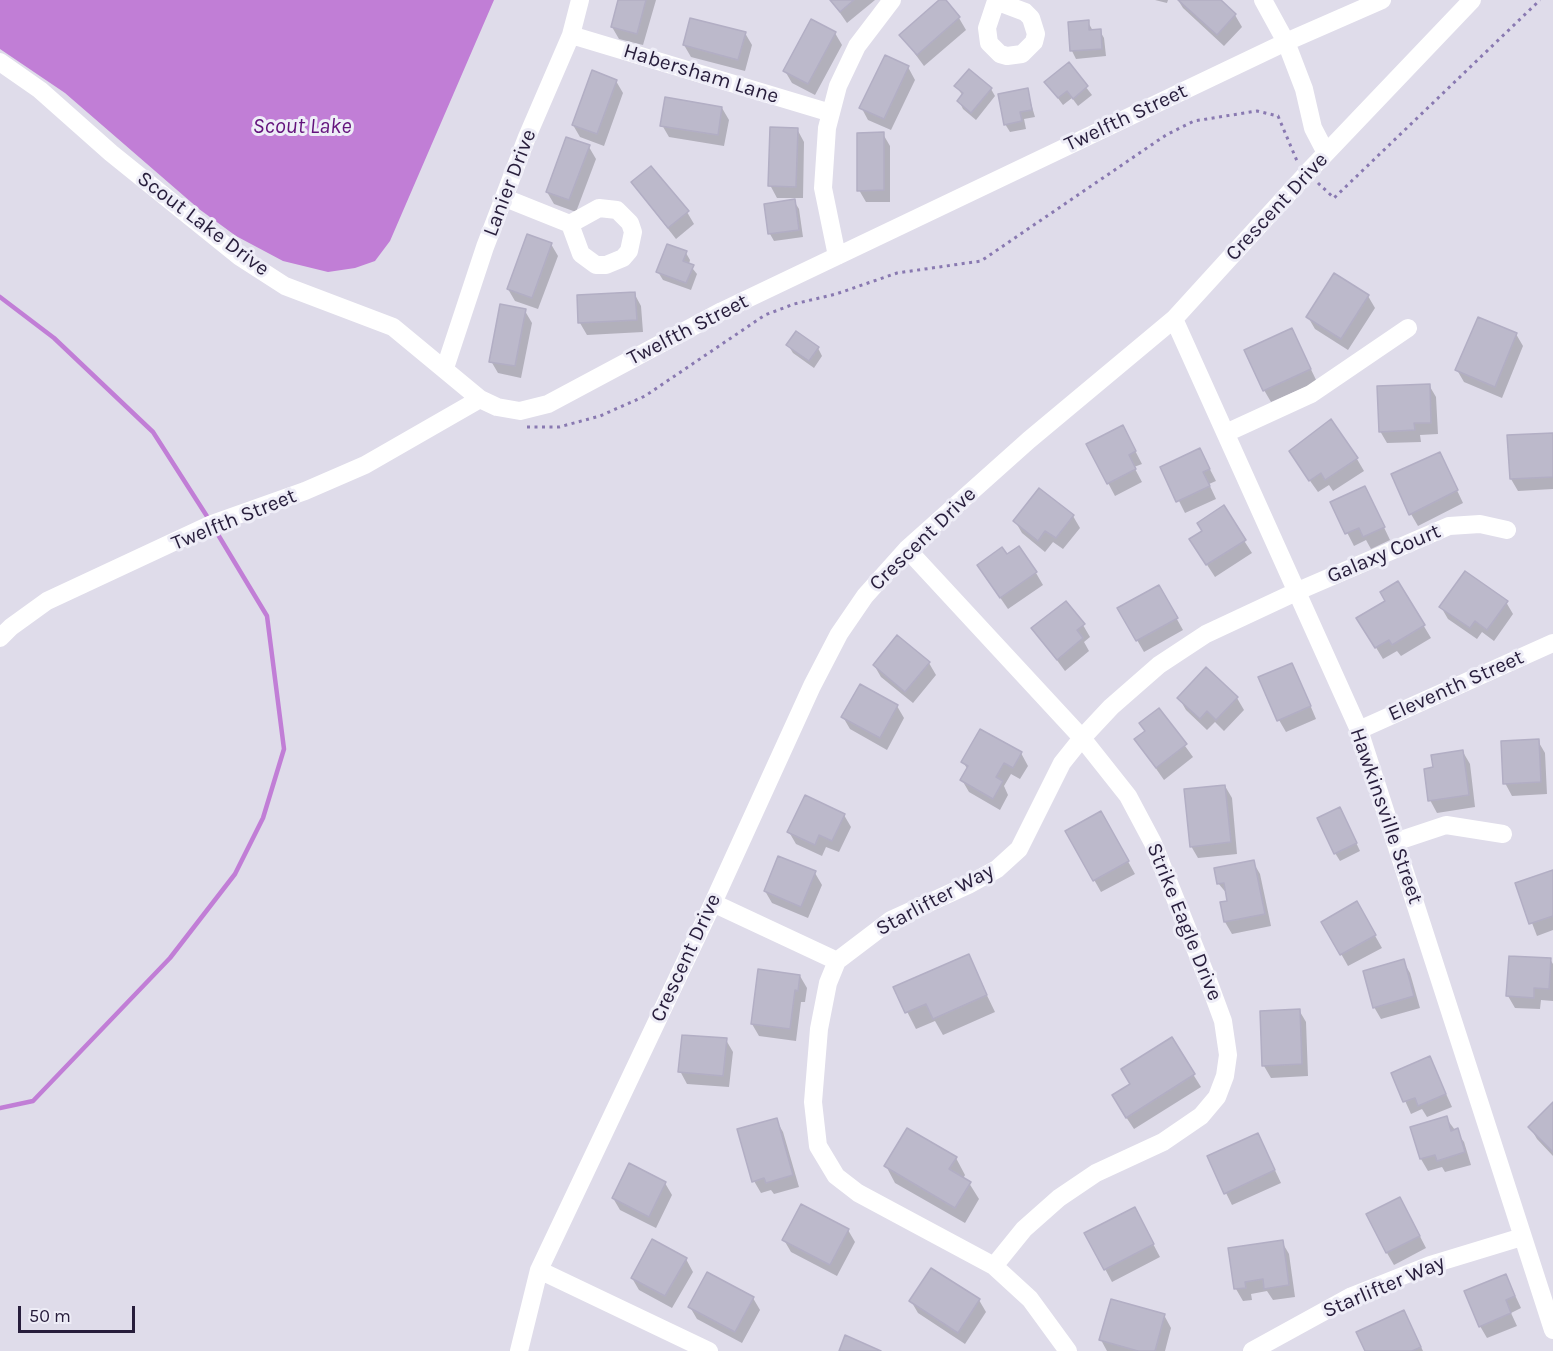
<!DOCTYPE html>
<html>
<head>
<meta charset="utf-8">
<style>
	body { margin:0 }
	#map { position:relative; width:1553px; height:1351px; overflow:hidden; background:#dfdcea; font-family:Karla,sans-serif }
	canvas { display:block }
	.scale { position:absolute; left:18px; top:1306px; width:117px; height:27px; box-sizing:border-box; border:3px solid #271d3b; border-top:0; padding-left:8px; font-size:18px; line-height:21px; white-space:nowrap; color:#271d3b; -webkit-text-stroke:4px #eeedf7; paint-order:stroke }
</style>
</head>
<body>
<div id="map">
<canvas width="1553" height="1351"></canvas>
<div class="scale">50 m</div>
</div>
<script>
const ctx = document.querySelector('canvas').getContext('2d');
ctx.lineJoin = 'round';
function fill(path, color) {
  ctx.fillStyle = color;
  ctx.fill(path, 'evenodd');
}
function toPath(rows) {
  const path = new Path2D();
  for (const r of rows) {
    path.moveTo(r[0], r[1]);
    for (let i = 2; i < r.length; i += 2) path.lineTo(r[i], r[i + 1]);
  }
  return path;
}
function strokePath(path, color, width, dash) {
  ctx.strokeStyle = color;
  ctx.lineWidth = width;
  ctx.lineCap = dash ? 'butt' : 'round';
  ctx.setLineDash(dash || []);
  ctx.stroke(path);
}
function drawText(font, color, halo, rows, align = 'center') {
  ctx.font = font + ' Karla,sans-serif';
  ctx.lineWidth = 6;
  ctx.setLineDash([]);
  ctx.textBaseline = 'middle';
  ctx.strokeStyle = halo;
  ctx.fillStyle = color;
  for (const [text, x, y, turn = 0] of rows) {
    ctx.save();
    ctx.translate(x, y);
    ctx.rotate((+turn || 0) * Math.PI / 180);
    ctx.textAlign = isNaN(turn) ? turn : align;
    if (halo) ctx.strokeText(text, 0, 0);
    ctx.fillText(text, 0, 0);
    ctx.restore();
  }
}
const water = toPath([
	[0,0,494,0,390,241,375,261,355,268,328,272,283,261,236,236,199,209,65,93,0,49]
]);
const shadow = toPath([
	[620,0,656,0,643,45,619,39,612,27],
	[831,0,875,0,847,23],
	[941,0,959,18,966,30,924,66,901,35],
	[1155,0,1168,0,1167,3],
	[1178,0,1219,0,1235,15,1242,27,1224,46,1183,8],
	[1088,22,1093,31,1100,31,1104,38,1106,56,1076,59,1072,51],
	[745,33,752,45,745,71,691,57,684,45],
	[835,33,842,45,815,95,792,83,785,71],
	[1068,64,1092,95,1078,106,1072,98,1063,105,1046,82],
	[908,67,915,80,891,130,868,120,861,107],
	[616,81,623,93,604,146,580,137,573,125],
	[956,86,991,89,995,96,976,120,963,109,959,101,963,96],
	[1027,90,1035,117,1024,119,1026,129,1010,132,1005,124],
	[722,108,729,120,724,146,669,137,662,125],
	[797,129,804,142,803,198,777,198,770,185],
	[883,134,890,146,890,202,866,202,859,190],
	[589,147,596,159,576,212,554,204,547,192],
	[632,183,687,212,694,224,676,239],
	[794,201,799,209,803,237,774,241,770,234],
	[551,244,558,256,538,309,515,301,508,289],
	[686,253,690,260,689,264,697,274,691,290,663,280,658,272],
	[634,293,641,306,643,332,587,335,580,323,578,297],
	[1368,296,1375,308,1348,350,1315,329,1308,317],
	[525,311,532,323,521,378,498,373,491,361],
	[1516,334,1523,346,1502,398,1464,382,1457,370],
	[1298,342,1317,382,1271,402,1264,390],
	[788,345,818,348,822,356,814,368,793,353],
	[1429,385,1436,397,1438,434,1420,435,1421,442,1387,443,1380,431],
	[1553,434,1553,489,1518,491,1511,479],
	[1129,439,1142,464,1134,467,1142,482,1115,496,1088,445],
	[1200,450,1216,481,1209,484,1216,499,1185,513,1162,467],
	[1440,454,1463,503,1418,526,1411,514],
	[1357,459,1364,471,1333,491,1329,485,1318,492,1298,464],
	[1371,500,1390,540,1371,549,1366,540,1354,546,1332,503],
	[1223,508,1252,553,1215,577,1198,551,1204,532],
	[1073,516,1080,528,1063,549,1053,542,1045,552,1022,533,1015,521],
	[1006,556,1036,573,1043,585,1008,609,986,577],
	[1398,583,1431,638,1401,656,1397,651,1383,659,1358,618,1387,601],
	[1159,587,1183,630,1144,652,1119,609],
	[1506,602,1513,614,1494,641,1482,632,1477,639,1448,619,1441,607],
	[1083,625,1090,637,1084,642,1089,651,1065,671,1033,628],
	[929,663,936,675,913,703,881,677,874,665],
	[1298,676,1316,719,1286,732,1279,720],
	[1179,698,1237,698,1244,710,1224,731,1215,722,1207,730,1186,710],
	[897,706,904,718,887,750,850,729,843,717],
	[1159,710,1193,757,1164,780,1136,740,1146,732],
	[1538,741,1545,753,1547,794,1512,796,1505,783],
	[1463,752,1470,764,1475,807,1437,813,1430,800,1435,768],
	[1021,753,1028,766,1020,779,1011,774,1004,786,1008,795,1000,810,969,792,962,780,968,770,963,762],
	[1225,786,1232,798,1237,854,1198,858,1191,846],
	[1101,813,1135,874,1101,892,1067,832],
	[844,815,851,827,839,852,826,847,822,856,796,844,789,832],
	[1344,817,1360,851,1340,861,1335,853],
	[1253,862,1260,874,1271,926,1232,934,1225,922,1222,904,1229,902,1228,895,1218,883],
	[1553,872,1553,930,1537,936,1517,884],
	[815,873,822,885,808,918,772,903,765,891],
	[1357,904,1382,948,1348,966,1323,922],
	[968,956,995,1012,943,1035,935,1021,916,1029,895,988],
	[1550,959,1553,964,1553,1001,1541,1000,1540,1009,1515,1008,1508,996],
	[1403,961,1410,973,1420,1008,1381,1019,1374,1007],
	[800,976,807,988,805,1002,801,1002,796,1041,759,1036,752,1024],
	[1299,1010,1306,1022,1308,1076,1271,1078,1264,1066],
	[1171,1039,1201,1087,1134,1129,1120,1108,1131,1084],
	[726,1040,733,1052,729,1087,687,1084,680,1071],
	[1430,1058,1452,1107,1427,1117,1422,1109,1411,1114,1393,1074],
	[1553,1104,1553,1156,1537,1139,1530,1127],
	[1446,1118,1464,1142,1471,1165,1445,1172,1442,1167,1428,1171,1421,1159,1412,1128],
	[776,1120,783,1132,799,1187,774,1194,771,1190,761,1193,754,1181],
	[1264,1147,1281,1183,1232,1205,1226,1193],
	[956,1158,965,1175,963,1179,969,1183,979,1199,965,1223,895,1183,886,1166],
	[665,1183,672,1195,656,1228,620,1210,613,1198],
	[1407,1211,1426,1248,1394,1265,1387,1253],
	[1141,1221,1160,1257,1112,1282,1086,1233],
	[848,1230,855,1242,837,1276,791,1252,784,1240],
	[1282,1242,1289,1254,1295,1297,1273,1300,1267,1291,1251,1294,1252,1300,1243,1301,1236,1289],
	[686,1259,693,1272,672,1308,639,1290,632,1278],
	[1506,1276,1521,1308,1511,1313,1517,1326,1487,1338,1480,1326],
	[753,1298,760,1310,742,1343,697,1319,690,1307],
	[979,1300,986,1312,965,1344,918,1313,911,1301],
	[1404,1312,1423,1351,1367,1351],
	[1164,1315,1171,1328,1165,1351,1107,1351,1101,1340]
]);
const stream = toPath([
	[0,297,54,338,153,432,210,521],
	[0,1108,33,1101,170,958,235,874,263,818,284,749,267,616,214,528]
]);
const building = toPath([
	[618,0,646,0,637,34,611,27,618,0],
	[830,0,854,0,840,12,830,0],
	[939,0,946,0,960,17,917,55,899,35,939,0],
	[1178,0,1221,0,1236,14,1217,35,1178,0],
	[690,18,746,32,738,60,683,45,690,18],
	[811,19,836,32,808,84,783,71,811,19],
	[1089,20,1089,30,1101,29,1102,49,1070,51,1068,22,1089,20],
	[885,55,909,66,884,119,859,108,885,55],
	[1069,62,1088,86,1073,99,1067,91,1058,98,1044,82,1069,62],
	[969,69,992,88,971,113,957,101,963,93,954,86,969,69],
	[592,70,617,80,597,134,572,125,592,70],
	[1028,88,1032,110,1020,112,1022,121,1004,125,998,94,1028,88],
	[665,97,722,107,718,135,660,126,665,97],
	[770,127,798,128,796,187,768,186,770,127],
	[884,132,884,190,857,191,857,133,884,132],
	[566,137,590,145,569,200,546,192,566,137],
	[651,166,689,211,668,228,631,182,651,166],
	[795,199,799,230,768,234,764,204,795,199],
	[527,234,552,243,532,298,507,289,527,234],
	[667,244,687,251,683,261,694,265,686,283,656,272,667,244],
	[1334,273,1369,295,1341,339,1306,317,1334,273],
	[635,292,637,320,578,323,577,295,635,292],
	[500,304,526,309,515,366,489,362,500,304],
	[1478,317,1517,333,1495,387,1455,370,1478,317],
	[1292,328,1311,369,1263,391,1244,350,1292,328],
	[796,331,819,347,809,361,786,345,796,331],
	[1430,384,1431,423,1414,423,1415,430,1379,432,1377,386,1430,384],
	[1331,419,1358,458,1325,480,1321,473,1309,481,1289,451,1331,419],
	[1123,425,1136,451,1129,455,1136,469,1107,484,1086,444,1123,425],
	[1553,433,1553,477,1510,479,1507,435,1553,433],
	[1200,448,1210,469,1203,472,1210,486,1176,502,1160,467,1200,448],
	[1440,452,1458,490,1409,515,1391,474,1440,452],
	[1365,486,1385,527,1363,537,1359,528,1345,534,1330,502,1365,486],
	[1039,488,1074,515,1056,538,1045,531,1038,541,1013,521,1039,488],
	[1224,505,1246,540,1206,565,1189,539,1202,531,1197,523,1224,505],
	[1019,546,1037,572,1000,598,977,565,1002,547,1007,554,1019,546],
	[1465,571,1508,601,1487,630,1475,621,1470,628,1439,607,1465,571],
	[1398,581,1425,625,1392,645,1389,640,1375,648,1356,618,1385,601,1380,592,1398,581],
	[1159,585,1178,618,1136,641,1117,608,1159,585],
	[1066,601,1085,624,1077,630,1083,638,1057,660,1031,628,1066,601],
	[897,635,930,662,905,692,873,665,897,635],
	[1292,663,1311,706,1277,721,1258,677,1292,663],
	[1206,667,1238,697,1216,720,1207,711,1200,719,1177,698,1206,667],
	[860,684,898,705,880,738,841,717,860,684],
	[1159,708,1187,744,1156,768,1134,739,1145,731,1139,723,1159,708],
	[980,729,1022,752,1013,768,1004,763,996,777,1003,781,993,799,960,780,968,766,961,762,980,729],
	[1539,739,1541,782,1503,784,1501,741,1539,739],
	[1463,750,1469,795,1428,801,1424,769,1433,767,1431,755,1463,750],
	[1225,785,1231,842,1190,847,1184,789,1225,785],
	[805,795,845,814,832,841,819,835,815,845,787,832,805,795],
	[1340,807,1357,843,1334,854,1317,818,1340,807],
	[1101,811,1129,861,1093,881,1065,831,1101,811],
	[778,856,816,871,801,907,764,891,778,856],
	[1254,860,1265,914,1224,922,1220,902,1227,901,1224,883,1217,884,1214,868,1254,860],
	[1553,870,1553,916,1529,924,1515,883,1553,870],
	[1357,901,1376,935,1340,955,1321,922,1357,901],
	[969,954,987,995,933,1019,926,1004,905,1013,893,987,969,954],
	[1509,956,1551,958,1549,989,1534,988,1534,998,1506,996,1509,956],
	[1404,959,1414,996,1373,1008,1363,971,1404,959],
	[758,969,800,975,798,991,795,990,790,1029,751,1024,758,969],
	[1300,1009,1302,1064,1262,1066,1260,1011,1300,1009],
	[682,1035,727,1038,723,1076,678,1072,682,1035],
	[1172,1037,1195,1074,1126,1118,1112,1095,1130,1084,1121,1069,1172,1037],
	[1430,1056,1446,1094,1418,1106,1415,1098,1403,1102,1391,1073,1430,1056],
	[1553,1102,1553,1152,1528,1127,1553,1102],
	[1447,1116,1451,1131,1458,1128,1465,1152,1437,1161,1435,1155,1420,1159,1410,1127,1447,1116],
	[777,1118,793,1175,766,1183,764,1178,752,1182,737,1129,777,1118],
	[907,1128,957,1157,949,1169,971,1182,955,1208,884,1166,907,1128],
	[1258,1133,1275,1170,1224,1194,1207,1156,1258,1133],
	[629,1163,666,1182,649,1217,612,1198,629,1163],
	[1400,1197,1420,1236,1386,1253,1366,1214,1400,1197],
	[801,1204,849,1229,830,1265,782,1240,801,1204],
	[1135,1207,1154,1244,1104,1270,1084,1233,1135,1207],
	[652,1239,687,1258,665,1296,631,1278,652,1239],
	[1283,1240,1289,1285,1264,1289,1263,1279,1245,1282,1246,1288,1234,1289,1228,1248,1283,1240],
	[931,1268,980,1299,958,1333,909,1301,931,1268],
	[707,1272,754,1297,735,1332,688,1307,707,1272],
	[1506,1274,1515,1296,1506,1300,1511,1313,1479,1327,1464,1291,1506,1274],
	[1111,1299,1165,1314,1155,1351,1138,1351,1099,1340,1111,1299],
	[1404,1310,1421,1347,1412,1351,1365,1351,1356,1332,1404,1310],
	[845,1335,881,1351,839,1351,845,1335]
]);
const path = toPath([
	[1318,183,1334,198,1540,0],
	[527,427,559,427,600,416,645,396,765,315,794,304,836,294,897,273,981,261,1166,135,1194,121,1257,111,1278,116,1297,161]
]);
const minor = toPath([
	[1263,0,1286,42,1304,89,1313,128,1326,153],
	[996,1,1025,12,1031,18,1036,34,1034,42,1022,54,1007,56,1000,54,989,43,987,28,996,1],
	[571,35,831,113],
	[0,62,40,90,111,153,240,257,285,286,393,327,480,399,497,407,520,411,548,404,722,311,1286,42,1382,0],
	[505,198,570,224],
	[599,208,617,210,630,223,633,232,629,251,623,258,606,265,596,265,581,254,570,224,599,208],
	[837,256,823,188,827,128,838,86,857,46,892,0],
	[1174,319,1359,730,1553,1330],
	[445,368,485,247,527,137,571,35,580,0],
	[1226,433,1311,394,1408,328],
	[907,549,1082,738,1128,796,1153,843,1209,983,1223,1021,1228,1055,1225,1076,1217,1097,1201,1116,1163,1142,1096,1173,1059,1198,1024,1229,994,1266],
	[0,638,11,627,47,601,212,524,305,491,365,465,480,399],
	[1359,730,1553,643],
	[1395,842,1446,825,1503,834],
	[713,903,837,961],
	[539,1270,709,1351],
	[519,1351,539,1270,713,903,812,686,839,634,865,596,907,549,1029,440,1174,319,1308,172,1472,0],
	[1068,1351,1030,1299,994,1266,858,1193,836,1176,818,1146,813,1102,819,1029,828,983,837,961,891,920,968,885,997,869,1019,849,1062,763,1082,738,1111,707,1159,665,1206,634,1298,591,1449,526,1480,524,1507,530],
	[1252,1351,1352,1296,1430,1265,1522,1237]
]);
const streetNames = [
	["Habersham Lane",701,74,17],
	["Twelfth Street",1126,118,-25],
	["Lanier Drive",510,183,-69],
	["Crescent Drive",1277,207,-47],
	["Scout Lake Drive",203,224,37],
	["Twelfth Street",688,330,-27],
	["Twelfth Street",234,520,-22],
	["Crescent Drive",923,539,-44],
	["Galaxy Court",1384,554,-23],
	["Eleventh Street",1456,686,-24],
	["Hawkinsville Street",1386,816,71],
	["Starlifter Way",935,900,-28],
	["Strike Eagle Drive",1184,922,68],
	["Crescent Drive",686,958,-65],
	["Starlifter Way",1384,1287,-23]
];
const waterNames = [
	["Scout Lake",302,127]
];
fill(water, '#c17ed6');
fill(shadow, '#0003');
strokePath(stream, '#c17ed6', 4.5);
fill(building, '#bcb9cb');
strokePath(building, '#b2aec4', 1.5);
strokePath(path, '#8979b1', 3, [3, 4.5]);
strokePath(minor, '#fff', 18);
drawText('21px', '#271d3b', '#eeedf7', streetNames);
drawText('italic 22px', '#63127c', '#eeedf7', waterNames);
</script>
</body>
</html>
